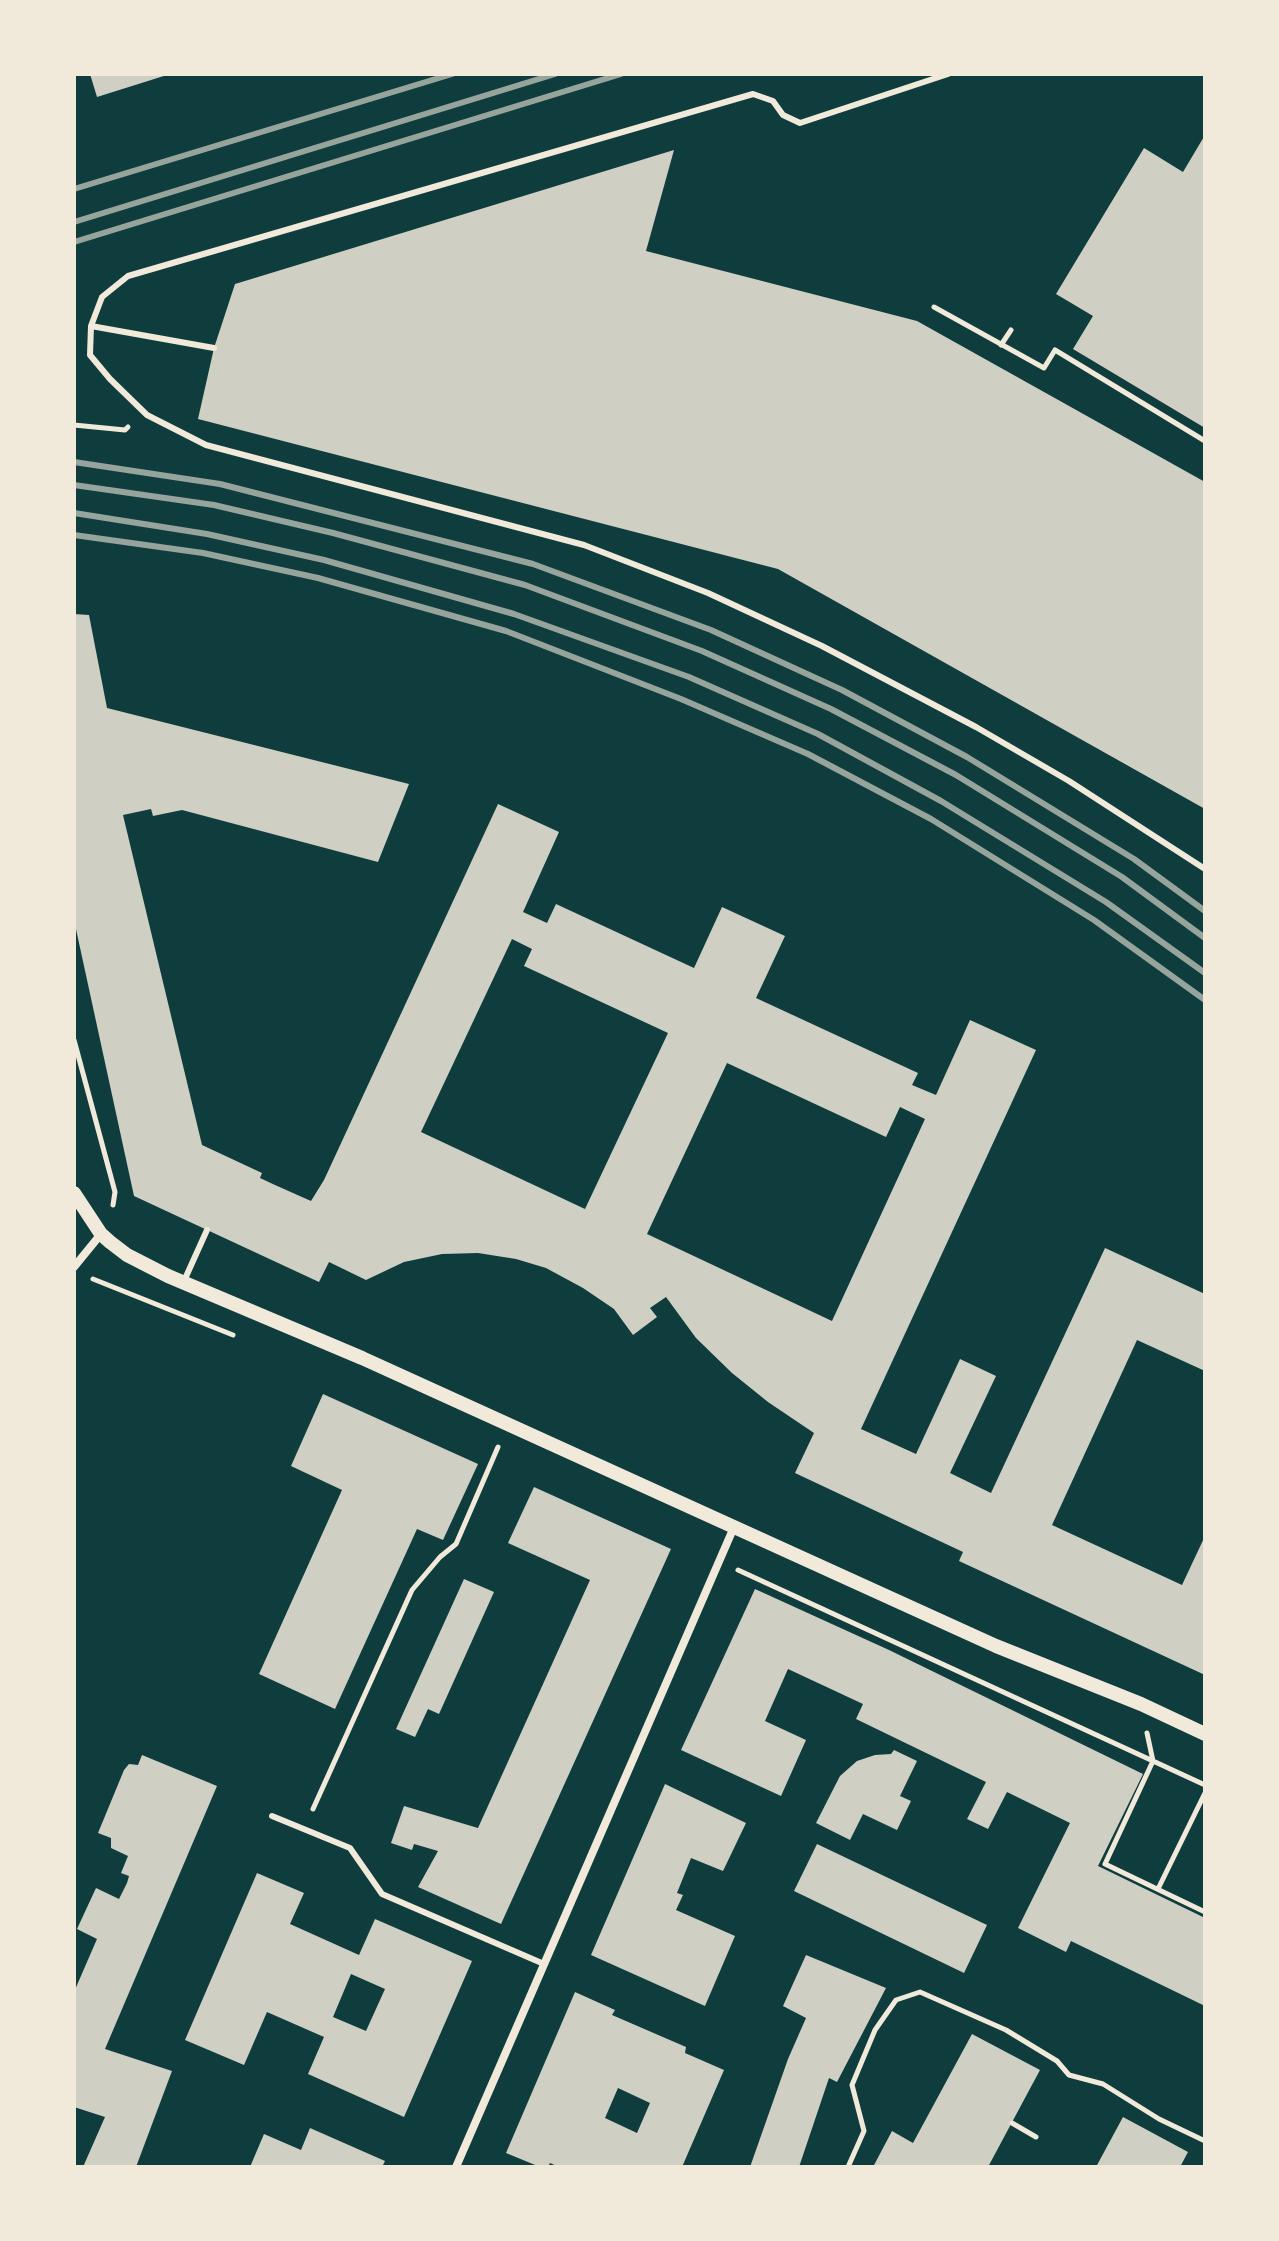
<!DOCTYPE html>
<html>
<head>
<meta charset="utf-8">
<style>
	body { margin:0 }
	#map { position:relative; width:1279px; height:2241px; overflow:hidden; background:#0f3d3e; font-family:Rubik,sans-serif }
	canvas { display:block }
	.frame { position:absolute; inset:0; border:76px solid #f1e9da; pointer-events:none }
</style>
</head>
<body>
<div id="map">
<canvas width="1279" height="2241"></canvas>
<div class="frame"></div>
</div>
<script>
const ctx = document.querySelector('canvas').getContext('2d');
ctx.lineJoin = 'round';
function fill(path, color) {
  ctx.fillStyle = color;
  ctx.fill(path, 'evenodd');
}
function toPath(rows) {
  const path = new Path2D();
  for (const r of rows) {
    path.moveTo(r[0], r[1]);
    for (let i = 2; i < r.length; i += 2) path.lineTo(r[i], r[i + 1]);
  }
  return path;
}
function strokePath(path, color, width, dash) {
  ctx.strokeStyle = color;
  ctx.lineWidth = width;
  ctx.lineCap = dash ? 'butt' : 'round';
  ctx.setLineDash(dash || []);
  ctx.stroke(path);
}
const building = toPath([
	[90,74,167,74,167,75,97,97],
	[1205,135,1205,428,1073,349,1093,316,1056,294,1144,148,1183,172],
	[674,150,646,251,917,321,1205,482,1205,809,778,569,198,419,214,348,235,284],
	[74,614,89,615,107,708,409,784,378,862,182,810,153,816,151,809,123,815,202,1145,262,1173,260,1178,275,1185,311,1201,324,1180,498,804,559,832,523,912,547,923,556,904,694,968,722,907,785,936,756,998,918,1073,912,1085,936,1095,970,1020,1036,1050,861,1429,916,1454,960,1359,996,1376,950,1473,991,1493,1105,1248,1205,1294,1205,1371,1137,1340,1052,1525,1182,1585,1205,1536,1205,1675,959,1561,963,1552,795,1473,814,1433,768,1402,732,1373,696,1338,666,1297,650,1308,657,1317,633,1335,614,1309,583,1288,546,1268,516,1259,478,1253,442,1254,404,1262,366,1280,329,1262,319,1282,134,1196,74,920],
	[512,939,532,949,524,966,668,1033,585,1209,421,1132],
	[727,1063,886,1137,900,1107,925,1119,832,1321,647,1234],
	[323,1394,478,1464,443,1540,417,1529,335,1709,259,1674,342,1490,291,1466],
	[534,1487,671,1549,501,1924,418,1887,438,1851,414,1844,412,1850,391,1843,404,1806,478,1828,590,1580,508,1543],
	[464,1579,494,1592,439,1714,428,1709,415,1737,396,1729],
	[755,1589,889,1650,1143,1774,1098,1866,1205,1918,1205,2006,1071,1941,1066,1952,1018,1928,1070,1823,1007,1792,988,1829,967,1819,986,1782,856,1719,863,1704,788,1669,765,1721,806,1740,781,1796,681,1750],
	[894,1750,917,1761,900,1796,911,1801,897,1830,863,1814,850,1840,816,1823,840,1776,857,1761,875,1755,891,1754],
	[142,1755,217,1786,105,2049,172,2071,136,2167,83,2167,105,2117,74,2107,74,1992,97,1939,77,1929,96,1888,119,1899,127,1883,129,1876,121,1873,128,1856,111,1848,111,1838,98,1833,124,1770,129,1764,138,1765],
	[665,1784,746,1823,723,1871,691,1858,677,1893,683,1895,676,1910,735,1936,705,2006,591,1955],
	[817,1844,987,1925,964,1973,794,1891],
	[257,1873,304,1893,290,1924,359,1955,375,1919,472,1961,404,2117,308,2074,324,2037,267,2012,244,2065,185,2040],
	[351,1974,385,1989,366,2031,333,2017],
	[806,1955,886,1988,837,2082,829,2078,799,2167,750,2167,788,2059,806,2018,783,2006],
	[575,1992,615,2010,612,2015,686,2047,685,2053,724,2070,682,2167,559,2167,550,2163,548,2167,540,2167,506,2153],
	[618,2088,650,2103,637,2133,605,2118],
	[972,2034,1040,2070,988,2167,873,2167,892,2131,913,2143],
	[1123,2117,1188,2152,1180,2167,1096,2167],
	[310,2128,385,2161,382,2167,250,2167,264,2134,301,2150]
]);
const path = toPath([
	[934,307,1044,368,1055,350,1205,441],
	[1001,345,1011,330],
	[74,425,125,430,128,427],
	[74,1040,115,1192,113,1205],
	[93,1279,233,1335],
	[738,1570,1153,1761,1105,1864,1205,1912],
	[1147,1733,1153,1761,1205,1785],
	[313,1809,412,1590,440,1557,456,1544,498,1447],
	[1158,1889,1205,1793],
	[1012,2123,1036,2137],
	[848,2167,864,2131,852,2085,875,2030,896,2000,920,1992,1006,2030,1057,2061,1069,2075,1103,2084,1159,2119,1205,2141]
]);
const service = toPath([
	[948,74,800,123,783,115,773,101,753,94,128,276,102,297,91,326,90,355,110,379,147,415,206,445,584,545,708,593,822,646,976,727,1069,781,1205,869],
	[91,326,214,348],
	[184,1281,207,1230],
	[272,1816,350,1848,382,1894,544,1964]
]);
const minor = toPath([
	[74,1267,101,1234],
	[456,2167,734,1527]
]);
const tertiary = toPath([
	[74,1193,101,1234,110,1242,127,1255,168,1276,362,1358,996,1646,1141,1704,1205,1734]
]);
const rail = toPath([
	[74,189,452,74],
	[74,222,555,74],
	[74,242,621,74],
	[74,462,220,484,533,564,711,630,842,690,967,757,1134,859,1205,911],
	[74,485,214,505,333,533,525,585,702,651,831,709,956,775,1122,877,1205,938],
	[74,513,207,534,324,560,514,614,689,677,818,734,941,801,1106,902,1205,973],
	[74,535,203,553,318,578,506,631,681,699,808,754,931,819,1094,920,1205,1000]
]);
fill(building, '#cfcfc3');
strokePath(path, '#f1e9da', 5);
strokePath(service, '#f1e9da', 6);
strokePath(minor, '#f1e9da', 8);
strokePath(tertiary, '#f1e9da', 14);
strokePath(rail, '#97a49c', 6);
</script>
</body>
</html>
